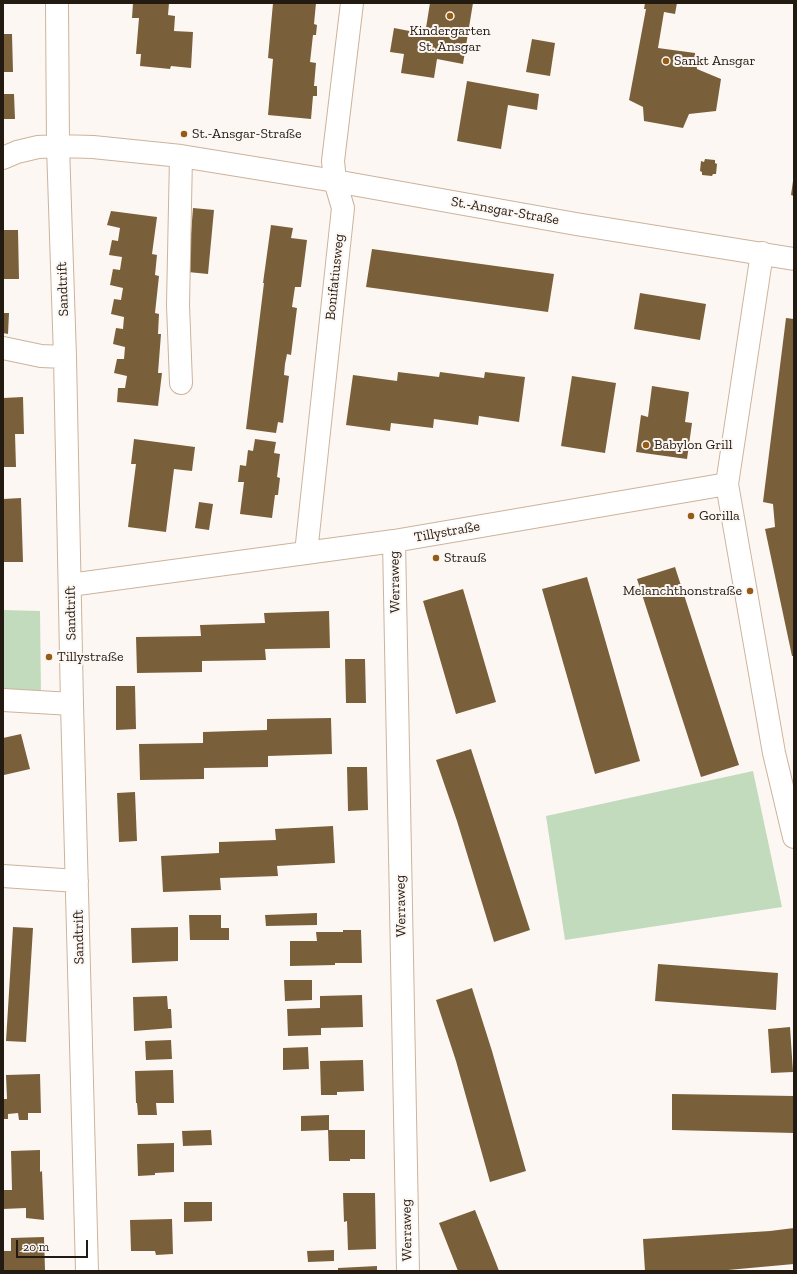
<!DOCTYPE html>
<html>
<head>
<meta charset="utf-8">
<style>
	body { margin:0 }
	#map { position:relative; width:797px; height:1274px; overflow:hidden; background:#fdf7f3; font-family:"Zilla Slab",serif }
	canvas { display:block }
	.frame { position:absolute; inset:0; border:4px solid #231a11; pointer-events:none }
	.scale { position:absolute; left:16px; top:1240px; width:72px; height:18px; box-sizing:border-box; border:2px solid #231a11; border-top:0; padding-left:5px; font-size:12px; line-height:14px; white-space:nowrap; color:#231a11; -webkit-text-stroke:3px #fdf7f3; paint-order:stroke }
</style>
</head>
<body>
<div id="map">
<canvas width="797" height="1274"></canvas>
<div class="frame"></div>
<div class="scale">20 m</div>
</div>
<script>
const ctx = document.querySelector('canvas').getContext('2d');
ctx.lineJoin = 'round';
function fill(path, color) {
  ctx.fillStyle = color;
  ctx.fill(path, 'evenodd');
}
function toPath(rows) {
  const path = new Path2D();
  for (const r of rows) {
    path.moveTo(r[0], r[1]);
    for (let i = 2; i < r.length; i += 2) path.lineTo(r[i], r[i + 1]);
  }
  return path;
}
function strokePath(path, color, width, dash) {
  ctx.strokeStyle = color;
  ctx.lineWidth = width;
  ctx.lineCap = dash ? 'butt' : 'round';
  ctx.setLineDash(dash || []);
  ctx.stroke(path);
}
function drawText(font, color, halo, rows, align = 'center') {
  ctx.font = font + ' "Zilla Slab",serif';
  ctx.lineWidth = 4;
  ctx.setLineDash([]);
  ctx.textBaseline = 'middle';
  ctx.strokeStyle = halo;
  ctx.fillStyle = color;
  for (const [text, x, y, turn = 0] of rows) {
    ctx.save();
    ctx.translate(x, y);
    ctx.rotate((+turn || 0) * Math.PI / 180);
    ctx.textAlign = isNaN(turn) ? turn : align;
    if (halo) ctx.strokeText(text, 0, 0);
    ctx.fillText(text, 0, 0);
    ctx.restore();
  }
}
const green = toPath([
	[3,610,40,611,41,696,3,694],
	[753,771,782,907,565,940,546,816]
]);
const building = toPath([
	[133,3,169,3,168,15,175,16,174,31,193,32,191,68,171,66,170,69,140,66,141,54,136,54,139,18,132,18],
	[273,3,316,3,314,24,317,25,316,35,313,35,310,62,316,63,314,86,317,86,317,96,313,96,311,119,268,115,273,59,268,58],
	[430,3,473,3,463,64,437,59,434,78,401,73,404,54,390,52,394,28,425,34],
	[645,3,677,3,675,14,664,12,658,48,695,53,697,69,721,79,716,111,689,114,683,128,644,121,643,107,629,100,646,9,644,9],
	[3,34,12,34,13,72,3,72],
	[532,39,555,43,550,76,526,72],
	[467,81,539,94,537,110,508,105,501,149,457,141],
	[3,94,14,94,15,119,3,119],
	[705,159,715,160,715,163,717,164,716,174,713,174,712,176,702,175,702,172,700,171,701,161,704,162],
	[793,181,794,181,794,196,791,195],
	[193,208,214,210,208,274,188,272],
	[111,211,157,217,152,254,157,255,155,275,159,276,155,313,159,314,158,334,161,334,158,373,162,373,158,406,117,402,118,388,125,388,127,376,114,373,117,359,124,359,125,347,113,344,116,328,123,329,124,317,111,314,114,299,121,300,123,288,110,285,113,269,120,270,122,257,109,255,112,240,118,241,120,228,107,225],
	[271,225,293,228,291,238,307,240,301,287,295,287,292,307,297,308,291,355,287,354,285,364,284,375,289,376,283,423,278,422,276,433,246,429,264,283,263,283],
	[3,230,18,230,19,279,3,279],
	[372,249,554,274,548,312,366,287],
	[640,293,706,304,700,340,634,329],
	[3,313,9,313,8,334,3,333],
	[786,318,794,319,794,656,792,656,765,529,775,527,773,504,763,502],
	[398,372,439,377,440,372,484,378,485,372,525,377,519,422,479,416,478,425,434,419,433,428,391,423,390,431,346,425,353,375,397,381],
	[572,376,616,383,605,453,561,446],
	[652,386,689,392,685,422,692,423,687,459,636,452,641,415,648,417],
	[23,397,24,434,15,434,16,467,3,467,3,398],
	[134,439,195,447,192,471,174,469,166,532,128,527,136,464,131,464],
	[255,439,276,442,274,453,280,454,277,477,280,478,279,486,278,495,275,495,272,518,240,514,244,482,238,482,240,465,246,466,248,450,253,451],
	[21,498,23,562,3,562,3,499],
	[199,502,213,504,209,530,195,528],
	[675,567,739,765,701,777,637,579],
	[587,577,640,761,595,774,542,589],
	[463,589,496,702,456,714,423,601],
	[329,611,330,648,265,649,266,660,202,661,202,672,137,673,136,637,201,636,200,625,265,623,264,613],
	[345,659,365,659,366,703,346,703],
	[116,686,135,686,136,729,116,730],
	[331,718,332,754,268,756,268,767,204,768,204,779,140,780,139,744,203,743,203,732,267,730,267,719],
	[21,734,30,769,4,775,3,771,3,738],
	[471,749,530,930,494,942,457,821,436,760],
	[347,767,367,767,368,810,348,811],
	[135,792,137,841,119,842,117,793],
	[333,826,335,863,277,866,278,876,220,878,221,890,163,892,161,856,219,853,219,842,276,840,275,829],
	[317,913,317,925,266,926,265,915],
	[189,915,221,915,221,928,229,928,229,940,190,940],
	[13,927,33,928,26,1042,6,1041],
	[178,927,178,961,132,963,131,928],
	[343,930,361,930,362,963,335,963,335,965,290,966,290,941,317,941,316,932,343,932],
	[658,964,778,973,776,1010,655,1001],
	[284,980,312,980,312,1000,285,1001],
	[472,988,492,1051,526,1171,490,1182,456,1061,436,1000],
	[362,995,363,1027,321,1028,321,1035,288,1036,287,1009,320,1008,320,996],
	[167,996,168,1009,171,1009,172,1028,134,1031,133,997],
	[790,1027,793,1072,771,1073,768,1029],
	[171,1040,172,1059,146,1060,145,1041],
	[308,1047,309,1069,283,1070,283,1048],
	[363,1060,364,1091,337,1092,337,1095,321,1095,320,1061],
	[173,1070,174,1103,156,1103,157,1115,138,1115,137,1103,136,1103,135,1071],
	[40,1074,41,1113,28,1113,28,1120,19,1120,18,1113,8,1114,8,1119,3,1119,3,1099,7,1099,6,1075],
	[672,1094,794,1096,794,1133,672,1130],
	[329,1115,329,1130,365,1130,365,1159,350,1159,350,1161,329,1161,328,1130,301,1131,301,1116],
	[211,1130,212,1145,183,1146,182,1131],
	[174,1143,174,1172,155,1173,155,1175,138,1176,137,1144],
	[40,1150,40,1172,42,1171,44,1220,26,1218,26,1208,3,1209,3,1190,12,1190,11,1151],
	[343,1193,375,1193,376,1249,348,1250,347,1221,344,1222],
	[184,1202,212,1202,212,1221,184,1222],
	[475,1210,496,1263,499,1271,458,1271,439,1223],
	[172,1219,173,1254,156,1255,155,1251,131,1251,130,1220],
	[794,1228,794,1264,717,1271,645,1271,643,1239,770,1231],
	[44,1237,45,1270,3,1271,3,1251,11,1251,11,1238],
	[334,1250,334,1261,308,1262,307,1251],
	[377,1266,377,1271,338,1271,338,1268]
]);
const minor = toPath([
	[57,3,58,146,65,357,72,704,87,1271],
	[3,158,17,152,38,147,58,146,93,147,181,156,335,181,576,224,794,259],
	[762,253,727,484,774,753,794,837],
	[3,348,41,356,65,357],
	[181,383,178,305,181,156],
	[394,541,408,1271],
	[306,553,343,208,335,181,333,161,352,3],
	[70,585,394,541,727,484],
	[3,700,72,704],
	[3,876,77,881]
]);
const markers = [
	[450,16,4,"#945c17"],
	[666,61,4,"#945c17"],
	[184,134,4,"#945c17"],
	[646,445,4,"#945c17"],
	[691,516,4,"#945c17"],
	[436,558,4,"#945c17"],
	[750,591,4,"#945c17"],
	[49,657,4,"#945c17"]
];
const poiNames = [
	["Kindergarten",450,31,"center"],
	["St. Ansgar",450,47,"center"],
	["Sankt Ansgar",674,61],
	["St.-Ansgar-Straße",192,134],
	["Babylon Grill",654,445],
	["Gorilla",699,516],
	["Strauß",444,558],
	["Melanchthonstraße",742,591,"right"],
	["Tillystraße",57,657]
];
const streetNames = [
	["St.-Ansgar-Straße",505,211,10],
	["Bonifatiusweg",335,277,-84],
	["Sandtrift",63,289,-92],
	["Tillystraße",447,532,-10],
	["Werraweg",395,582,-91],
	["Sandtrift",71,613,-91],
	["Werraweg",401,906,-91],
	["Sandtrift",79,937,-91],
	["Werraweg",407,1230,-91]
];
fill(green, '#c2dbbd');
fill(building, '#7a603a');
strokePath(minor, '#ccb39c', 24);
strokePath(minor, '#fff', 22);
for (const [x, y, r, color] of markers) {
  const dot = new Path2D();
  dot.arc(x, y, r, 0, 2 * Math.PI);
  ctx.fillStyle = color;
  ctx.fill(dot);
  strokePath(dot, '#fdf7f3', 1.5);
}
drawText('14px', '#231a11', '#fdf7f3', poiNames, 'left');
drawText('14px', '#231a11', '#fdf7f3', streetNames);
</script>
</body>
</html>
